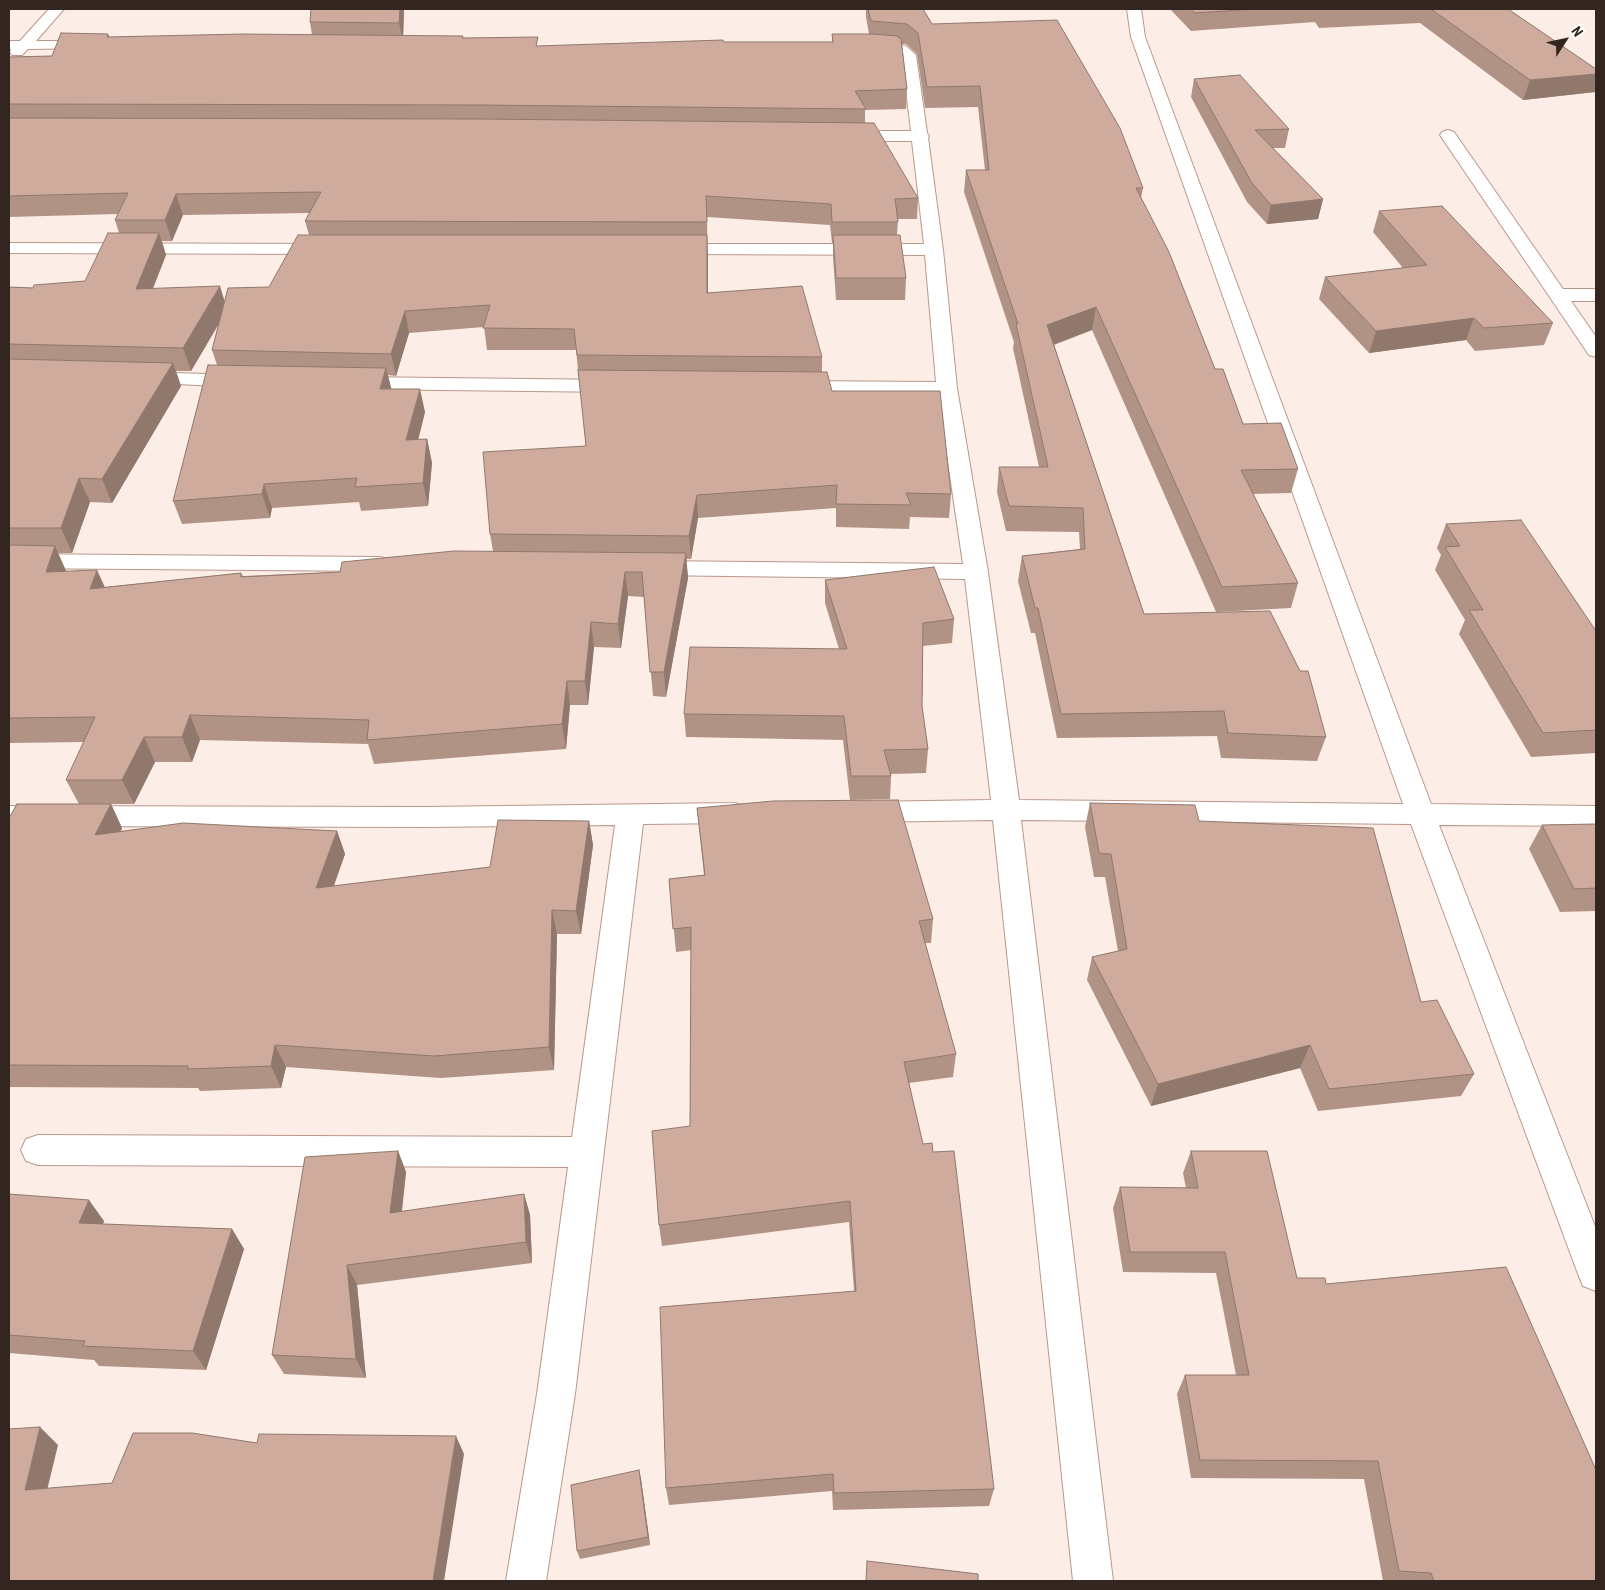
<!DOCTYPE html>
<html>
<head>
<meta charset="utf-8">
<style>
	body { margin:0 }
	#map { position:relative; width:1605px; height:1590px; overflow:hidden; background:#fcede7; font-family:"Roboto Condensed",sans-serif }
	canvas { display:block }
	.frame { position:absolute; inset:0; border:10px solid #33251f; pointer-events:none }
	.north { position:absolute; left:1540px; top:15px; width:50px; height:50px; -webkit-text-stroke:4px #fff; paint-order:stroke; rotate:55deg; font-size:14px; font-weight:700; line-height:20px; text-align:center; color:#33251f }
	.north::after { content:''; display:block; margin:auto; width:18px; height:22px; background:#33251f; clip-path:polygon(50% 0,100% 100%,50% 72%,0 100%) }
</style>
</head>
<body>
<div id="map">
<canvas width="1605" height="1590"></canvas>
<div class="frame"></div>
<div class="north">N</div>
</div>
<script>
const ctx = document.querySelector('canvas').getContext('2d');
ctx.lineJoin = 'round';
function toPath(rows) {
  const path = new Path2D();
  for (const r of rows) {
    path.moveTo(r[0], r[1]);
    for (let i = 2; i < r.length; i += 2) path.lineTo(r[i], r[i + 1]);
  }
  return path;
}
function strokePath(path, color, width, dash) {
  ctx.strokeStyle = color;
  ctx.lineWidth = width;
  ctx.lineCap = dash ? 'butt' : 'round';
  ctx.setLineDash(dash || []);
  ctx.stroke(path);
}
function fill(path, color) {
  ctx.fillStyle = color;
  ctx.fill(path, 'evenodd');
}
const minor = toPath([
	[49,9,64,9,36,41,94,41,99,42,101,45,99,48,28,49,22,55,12,55,10,52,11,49,9,49,9,41,20,41,49,9],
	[1127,9,1141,9,1145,37,1431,804,1596,806,1596,826,1439,825,1596,1229,1596,1291,1583,1286,1578,1274,1411,824,1021,820,1113,1581,1073,1581,993,820,865,822,855,819,851,812,855,805,865,802,991,800,965,579,650,575,642,573,638,568,642,563,650,561,963,564,938,394,793,393,786,391,783,387,786,383,793,381,936,382,925,255,670,254,664,253,661,249,664,245,670,244,924,244,912,141,845,141,839,139,837,136,839,133,845,131,911,131,902,57,896,53,865,51,860,50,858,47,860,44,865,43,890,43,906,46,916,55,927,133,929,136,928,138,943,250,957,388,988,572,1019,800,1403,804,1131,37,1127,9],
	[1448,130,1454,132,1563,289,1596,289,1596,301,1571,301,1596,337,1596,357,1589,355,1440,135,1442,132,1448,130],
	[9,243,327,244,333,245,336,249,333,253,327,254,9,253,9,243],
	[141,372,240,375,247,377,250,381,247,385,240,387,134,382,131,378,134,374,141,372],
	[353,377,618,380,625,382,628,386,625,390,618,392,353,389,346,387,343,383,346,379,353,377],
	[9,554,380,557,388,559,392,564,388,569,380,571,9,568,9,554],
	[735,803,745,806,749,813,745,820,735,823,643,824,575,1394,546,1581,506,1581,537,1394,568,1167,38,1165,26,1161,21,1150,26,1139,38,1135,572,1137,615,825,426,827,9,826,9,806,426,807,735,803]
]);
const wall = toPath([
	[311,9,404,9,403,36,463,36,463,38,539,46,724,42,832,42,832,34,869,34,866,17,866,9,923,9,932,24,1143,188,1141,198,1215,369,1243,424,1298,469,1291,493,1253,494,1298,583,1291,608,1216,612,1092,330,1054,345,1144,614,1326,737,1317,761,1221,758,1217,736,1057,738,1035,633,1031,633,1018,581,1022,556,1080,549,1079,532,1006,531,997,492,999,467,1039,467,1013,348,1014,342,964,192,966,170,985,170,978,107,925,108,917,54,906,44,902,44,907,89,906,109,865,110,865,122,918,198,917,219,898,219,897,235,906,278,905,300,836,300,833,257,833,243,832,243,830,225,707,217,708,293,822,357,822,372,832,391,951,494,949,518,910,517,909,529,836,527,836,508,698,518,691,559,686,559,688,578,666,697,653,696,644,597,628,596,621,648,594,647,588,705,570,705,566,749,374,764,368,744,200,740,192,762,155,762,134,804,79,804,66,780,84,742,9,743,9,287,33,288,85,281,119,233,115,220,118,214,9,217,9,57,52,56,108,34,110,37,312,35,310,22],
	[310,213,305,221,309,235,269,287,225,301,153,288,166,255,162,241,172,241,183,215],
	[219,324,212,350,217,365,173,501,182,524,270,518,272,508,359,502,361,511,428,506,432,463,427,439,418,440,425,412,391,389,388,375,396,376,409,333,484,327,487,350,576,350,586,446,490,534,493,551,340,572,243,576,241,573,105,587,66,571,58,553,72,553,90,502,112,503,181,386,176,371,191,371],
	[1170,9,1508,9,1596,69,1596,89,1595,92,1523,100,1420,23,1319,28,1315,22,1191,31],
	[1194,79,1289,129,1285,148,1273,148,1323,199,1318,219,1267,224,1247,202,1191,97],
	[1379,211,1553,323,1544,345,1475,351,1466,340,1369,353,1319,299,1325,277,1403,268,1373,232],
	[1446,524,1596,631,1596,753,1531,757,1459,634,1465,620,1435,570,1441,555,1437,548],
	[825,580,954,619,952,643,923,646,922,706,928,749,926,773,891,774,891,776,890,799,850,800,843,740,686,737,684,714,839,649,825,603],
	[1090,803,1199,821,1421,1002,1474,1074,1461,1096,1318,1111,1300,1068,1151,1106,1087,980,1092,957,1118,951,1105,877,1094,877,1085,827],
	[111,804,122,828,121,831,337,831,345,854,334,886,490,867,589,821,593,845,581,934,557,934,554,1070,441,1078,286,1067,281,1088,200,1091,198,1088,9,1087,9,818],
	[697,808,933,919,931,943,925,943,956,1054,953,1077,909,1083,994,1489,989,1506,833,1510,832,1491,669,1505,666,1488,854,1291,849,1222,662,1246,659,1225,690,1126,691,950,676,952,669,879,704,875],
	[1596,824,1596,911,1560,912,1529,849,1542,825],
	[398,1151,406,1172,402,1212,524,1194,530,1215,532,1263,357,1285,366,1378,284,1374,272,1355],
	[1191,1151,1297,1278,1326,1284,1596,1581,1383,1581,1364,1479,1191,1478,1177,1394,1185,1375,1236,1375,1216,1273,1123,1272,1113,1208,1120,1187,1186,1188,1183,1173],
	[9,1194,104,1221,103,1224,232,1229,244,1249,206,1370,99,1366,94,1360,9,1353],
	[639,1470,641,1479,650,1545,580,1559,577,1551]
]);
const shadedWall = toPath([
	[400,9,404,9,403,42,399,23],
	[1596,74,1596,89,1595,92,1523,100,1530,80],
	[176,194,183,215,172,241,165,220],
	[1323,199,1318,219,1267,224,1271,205],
	[159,233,166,255,144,311,136,289],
	[707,235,708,256,708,314,707,293],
	[220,286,227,309,191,371,183,348],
	[1096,307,1092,330,1044,348,1047,325],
	[405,311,409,333,396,376,391,354],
	[1474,318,1466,340,1369,353,1376,331],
	[173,363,181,386,112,503,102,479],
	[386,368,392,391,380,389],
	[420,389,425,412,412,464,406,440],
	[427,439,432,463,428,506,423,483],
	[79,478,90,502,72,553,61,528],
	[264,484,272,508,270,518,262,494],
	[697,495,698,518,691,559,689,536],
	[55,546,66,571,57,596,46,572],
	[686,553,688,578,666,697,664,672],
	[97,570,108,594,90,589],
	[625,572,628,596,621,648,618,624],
	[591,622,594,647,588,705,585,681],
	[567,681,570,705,566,749,562,724],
	[190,715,200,740,192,762,182,737],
	[144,737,155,762,134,804,122,780],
	[111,804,122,828,107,858,95,835],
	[589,821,593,845,581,934,576,911],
	[337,831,345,854,324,912,316,888],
	[552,910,557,934,554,1070,549,1047],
	[275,1045,286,1067,281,1088,271,1066],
	[1310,1045,1300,1068,1151,1106,1158,1084],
	[398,1151,406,1172,399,1234,390,1213],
	[524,1194,530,1215,532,1263,526,1242],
	[89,1200,104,1221,94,1244,79,1223],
	[232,1229,244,1249,206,1370,193,1351],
	[347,1265,357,1285,366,1378,356,1359],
	[40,1427,58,1445,43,1507,25,1490],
	[456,1436,464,1454,444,1581,433,1581],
	[639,1470,641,1479,650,1545,648,1537]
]);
const building = toPath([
	[311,9,400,9,399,23,310,22,311,9],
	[868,9,923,9,932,24,1057,20,1120,128,1143,188,1136,188,1169,252,1215,369,1223,369,1243,424,1281,423,1298,469,1241,470,1298,583,1222,587,1096,307,1047,325,1144,614,1270,611,1300,671,1308,671,1326,737,1228,733,1224,711,1061,714,1038,608,1035,608,1022,556,1085,549,1083,508,1009,506,999,467,1048,467,1016,324,1018,324,966,170,989,170,980,86,927,87,918,33,907,24,871,21,868,9],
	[1190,9,1254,9,1195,13,1190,9],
	[1431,9,1508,9,1596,69,1596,74,1530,80,1431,9],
	[61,33,108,34,107,37,242,34,463,36,462,38,538,37,536,46,723,40,724,42,833,42,832,34,873,34,897,36,901,39,907,89,855,91,866,109,479,105,9,104,9,57,52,56,61,33],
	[1240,75,1289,129,1255,130,1323,199,1271,205,1252,183,1194,79,1240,75],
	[9,118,479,119,874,123,918,198,895,199,898,222,832,222,831,204,706,196,707,222,305,221,321,192,176,194,165,220,115,220,128,193,9,196,9,118],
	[1442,206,1553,323,1484,328,1474,318,1376,331,1325,277,1427,265,1379,211,1442,206],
	[108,233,159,233,136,289,220,286,183,348,9,344,9,287,33,288,34,285,85,281,108,233],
	[298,235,707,235,707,293,802,286,822,357,577,355,574,329,483,328,490,305,405,311,391,354,212,350,228,288,269,287,298,235],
	[833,235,900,235,906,278,836,278,833,235],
	[9,359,173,363,102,479,79,478,61,528,9,528,9,359],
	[208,365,386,368,380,389,420,389,406,440,427,439,423,483,355,487,357,478,264,484,262,494,173,501,208,365],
	[578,370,827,372,832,391,940,391,951,494,906,493,911,505,836,504,837,485,697,495,689,536,490,534,483,452,586,446,578,370],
	[1521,520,1596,631,1596,730,1543,733,1469,610,1483,610,1445,547,1460,546,1446,524,1521,520],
	[9,545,55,546,46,572,97,570,90,589,241,573,241,577,340,572,342,562,454,551,686,553,664,672,650,672,642,572,625,572,618,624,591,622,585,681,567,681,562,724,367,740,369,720,190,715,182,737,144,737,122,780,66,780,95,717,9,718,9,545],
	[934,567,954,619,923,623,922,706,928,749,884,750,891,776,851,776,844,716,684,714,690,647,847,649,825,580,934,567],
	[898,800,933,919,919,921,956,1054,904,1062,923,1144,932,1143,933,1152,954,1151,994,1489,834,1493,833,1474,666,1488,660,1307,856,1291,850,1201,659,1225,652,1131,690,1126,691,927,673,929,669,879,705,875,697,808,773,801,898,800],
	[1090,803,1195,805,1199,821,1373,828,1421,1002,1437,1000,1474,1074,1329,1089,1310,1045,1158,1084,1092,957,1127,949,1111,854,1099,853,1090,803],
	[17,804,111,804,95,835,183,823,337,831,316,888,490,867,498,820,589,821,576,911,552,910,549,1047,434,1056,275,1045,271,1066,188,1069,188,1066,9,1065,9,818,17,804],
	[1596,824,1596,888,1574,889,1542,825,1596,824],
	[398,1151,390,1213,524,1194,526,1242,347,1265,356,1359,272,1355,305,1157,398,1151],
	[1191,1151,1267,1151,1297,1278,1325,1278,1326,1284,1506,1267,1596,1470,1596,1581,1434,1581,1431,1573,1399,1571,1378,1461,1200,1460,1185,1375,1249,1375,1225,1252,1130,1252,1120,1187,1198,1188,1191,1151],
	[9,1194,89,1200,79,1223,232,1229,193,1351,83,1346,85,1341,9,1335,9,1194],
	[40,1427,25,1490,112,1483,133,1433,192,1433,257,1443,259,1434,456,1436,433,1581,9,1581,9,1429,40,1427],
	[639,1470,648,1537,577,1551,571,1485,639,1470],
	[867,1561,978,1574,978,1581,866,1581,867,1561]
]);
strokePath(minor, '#ba9889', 2);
fill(minor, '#fff');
fill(wall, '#b19386');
fill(shadedWall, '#90786d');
fill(building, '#ceab9c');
strokePath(building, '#90786d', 1);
</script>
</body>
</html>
